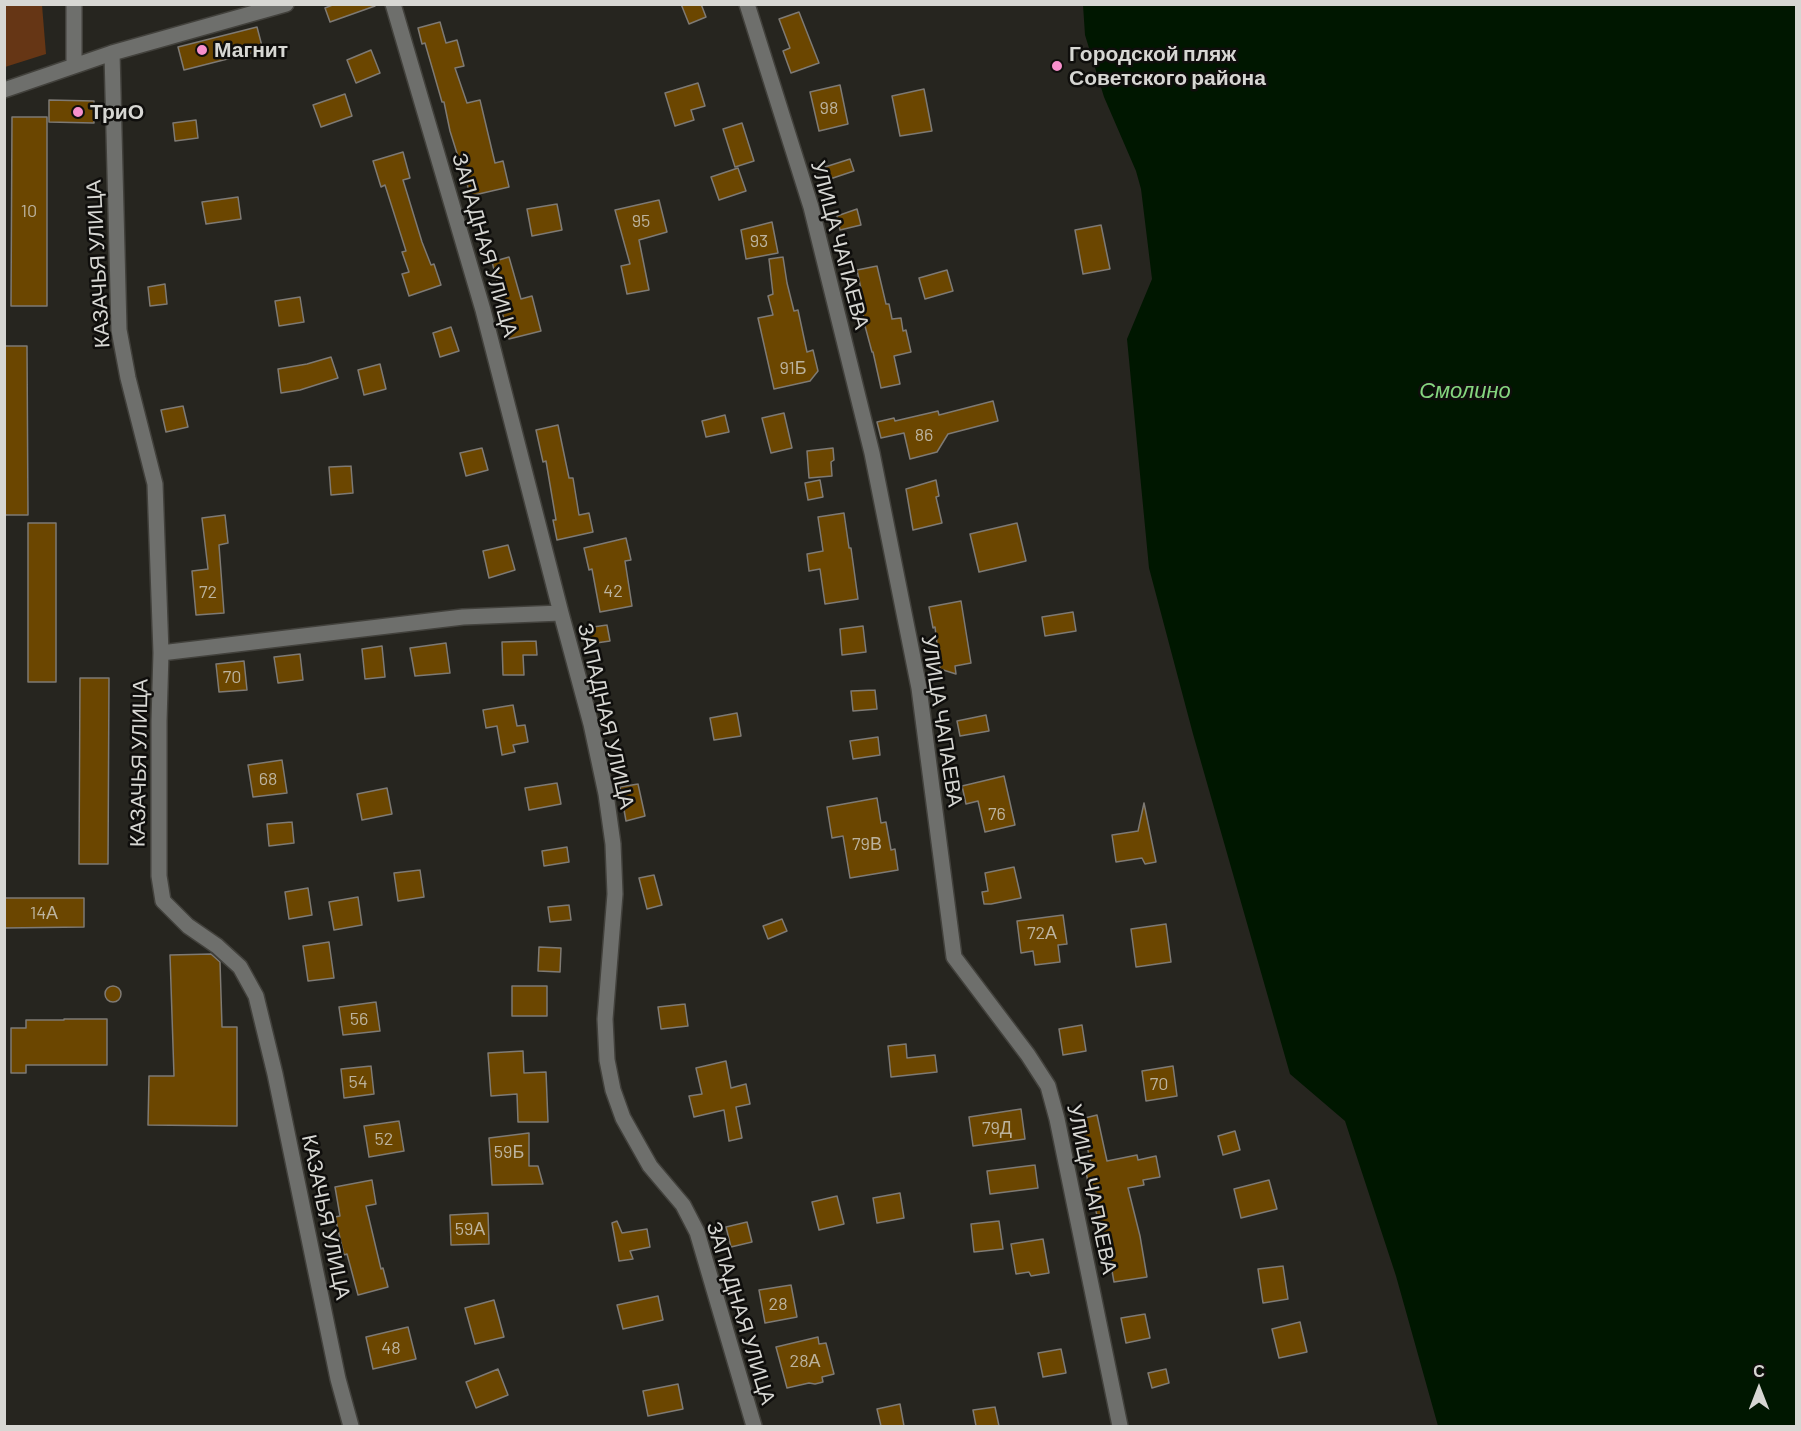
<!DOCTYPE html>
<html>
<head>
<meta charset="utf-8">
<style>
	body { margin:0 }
	#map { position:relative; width:1801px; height:1431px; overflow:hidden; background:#26251f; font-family:Barlow,sans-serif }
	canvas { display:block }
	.frame { position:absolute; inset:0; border:6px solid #d7d7d3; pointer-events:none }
	.north { position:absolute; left:1729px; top:1359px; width:60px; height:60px; -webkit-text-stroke:4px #0f0e0c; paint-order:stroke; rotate:0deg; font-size:16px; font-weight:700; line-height:24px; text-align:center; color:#d7d7d3 }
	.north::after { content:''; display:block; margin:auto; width:21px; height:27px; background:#d7d7d3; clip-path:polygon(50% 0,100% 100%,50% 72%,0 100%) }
</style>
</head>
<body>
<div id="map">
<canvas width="1801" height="1431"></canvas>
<div class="frame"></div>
<div class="north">С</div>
</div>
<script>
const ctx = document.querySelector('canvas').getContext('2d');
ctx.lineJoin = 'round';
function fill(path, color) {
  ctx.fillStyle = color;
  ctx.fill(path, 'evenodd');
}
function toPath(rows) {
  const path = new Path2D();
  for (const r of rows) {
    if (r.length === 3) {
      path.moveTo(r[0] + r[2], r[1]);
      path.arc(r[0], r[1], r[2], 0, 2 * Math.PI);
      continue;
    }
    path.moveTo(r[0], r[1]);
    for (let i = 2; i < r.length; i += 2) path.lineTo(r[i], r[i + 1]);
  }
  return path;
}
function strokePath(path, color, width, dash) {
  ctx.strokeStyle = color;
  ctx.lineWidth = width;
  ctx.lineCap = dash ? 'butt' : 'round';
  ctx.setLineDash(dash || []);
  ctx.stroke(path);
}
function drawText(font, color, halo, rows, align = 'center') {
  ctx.font = font + ' Barlow,sans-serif';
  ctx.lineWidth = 5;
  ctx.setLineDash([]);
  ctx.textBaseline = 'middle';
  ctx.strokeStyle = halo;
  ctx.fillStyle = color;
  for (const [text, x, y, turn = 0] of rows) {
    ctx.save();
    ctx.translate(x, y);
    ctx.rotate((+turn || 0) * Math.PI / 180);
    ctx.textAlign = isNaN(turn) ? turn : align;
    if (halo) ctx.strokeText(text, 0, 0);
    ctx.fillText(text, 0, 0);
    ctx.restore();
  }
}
const green = toPath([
	[5,4,42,5,46,54,5,67]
]);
const water = toPath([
	[1083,5,1796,5,1796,1426,1438,1426,1396,1276,1345,1121,1290,1074,1193,734,1149,568,1127,339,1152,279,1141,189,1136,171,1104,97,1085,35]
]);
const building = toPath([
	[335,4,374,4,375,6,330,22,325,8,335,4],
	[681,4,701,4,706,17,689,24,681,4],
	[799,12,819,63,791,73,783,51,790,48,779,19,799,12],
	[440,22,446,43,457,40,464,66,455,68,467,103,480,100,495,163,503,161,509,187,470,196,462,162,460,163,450,131,444,102,442,102,438,88,425,43,422,44,418,28,440,22],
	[257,27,263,50,184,70,178,47,257,27],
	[371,50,380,73,356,83,347,60,371,50],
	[698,83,705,106,691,110,694,120,675,126,665,93,698,83],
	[840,85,848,124,819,131,810,92,840,85],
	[924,89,932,131,900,136,892,96,924,89],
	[345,94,352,116,321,127,313,105,345,94],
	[49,100,94,101,94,123,49,122,49,100],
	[12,117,47,117,47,306,11,306,12,117],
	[196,120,198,138,175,141,173,123,196,120],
	[742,123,754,161,735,167,723,129,742,123],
	[403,152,410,178,403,180,422,242,431,265,434,264,441,285,409,296,402,274,409,272,402,252,406,251,385,185,381,187,373,161,403,152],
	[850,159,854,171,830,179,825,167,850,159],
	[738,168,746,191,719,200,711,177,738,168],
	[238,197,241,219,206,224,202,202,238,197],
	[659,200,667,232,639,240,649,290,627,294,621,266,630,264,615,210,659,200],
	[557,204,562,230,532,236,527,209,557,204],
	[857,209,861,225,840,230,837,216,857,209],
	[772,222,778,253,746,259,741,230,772,222],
	[1101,225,1110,269,1083,274,1075,230,1101,225],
	[509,257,521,299,532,296,541,331,509,339,500,304,503,303,492,262,509,257],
	[783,257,787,283,794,311,798,310,807,352,813,350,818,371,810,381,774,389,758,318,773,315,768,296,773,294,769,259,783,257],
	[877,266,886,304,889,304,892,319,901,318,903,331,906,330,911,352,894,356,900,384,881,388,873,352,872,352,865,326,862,309,865,308,857,270,877,266],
	[947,270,953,291,925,299,919,278,947,270],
	[165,284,167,304,150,306,148,287,165,284],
	[300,297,304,322,279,326,275,301,300,297],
	[451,327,459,351,440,357,433,333,451,327],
	[4,346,27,346,28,515,4,515,4,346],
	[331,357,338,378,300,390,281,393,278,369,307,364,331,357],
	[380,364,386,389,364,395,358,370,380,364],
	[993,401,998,421,948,434,937,452,910,459,904,433,881,438,877,422,894,418,895,421,938,411,939,415,993,401],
	[183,406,188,427,166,432,161,410,183,406],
	[784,413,792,448,771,453,762,418,784,413],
	[725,415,729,432,706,437,702,421,725,415],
	[558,425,569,478,573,478,579,515,589,513,593,532,557,540,553,520,556,520,546,461,543,462,536,430,558,425],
	[482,448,488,470,466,476,460,453,482,448],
	[833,448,834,460,831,462,832,476,809,478,807,451,833,448],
	[351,466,353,493,331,495,329,467,351,466],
	[820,480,823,497,808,500,805,483,820,480],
	[936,480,939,496,936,497,942,523,913,530,906,489,936,480],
	[844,513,849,548,851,548,858,599,825,604,820,569,809,571,807,554,823,551,818,517,844,513],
	[225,515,228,543,219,545,224,613,196,615,192,571,208,569,202,518,225,515],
	[28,523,56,523,56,682,28,682,28,523],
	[1017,523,1026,561,979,572,970,534,1017,523],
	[626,538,631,560,625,561,632,606,600,612,592,569,589,570,584,548,626,538],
	[508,545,515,570,489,578,483,551,508,545],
	[961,601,971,663,955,666,956,674,940,669,935,627,933,628,929,607,961,601],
	[1073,612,1076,631,1045,636,1042,617,1073,612],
	[607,625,610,641,589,644,586,628,607,625],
	[863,626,866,652,842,655,840,629,863,626],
	[536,641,537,655,523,655,524,675,503,675,502,642,536,641],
	[446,643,450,673,415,676,410,648,446,643],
	[382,646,385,677,365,679,362,649,382,646],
	[300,654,303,680,278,683,274,657,300,654],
	[244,661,247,690,219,692,216,664,244,661],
	[80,678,109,678,108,864,79,864,80,678],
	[875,690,877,709,853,711,851,691,875,690],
	[513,705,517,726,525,725,528,742,513,745,515,752,502,755,497,726,486,728,483,710,513,705],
	[737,713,741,736,714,740,710,718,737,713],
	[986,715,989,731,960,736,957,721,986,715],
	[878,737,880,755,853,759,850,741,878,737],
	[282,760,287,793,253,797,248,765,282,760],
	[1004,776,1015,825,985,832,978,801,966,804,962,786,1004,776],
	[557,783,561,804,529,810,525,788,557,783],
	[638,784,645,816,626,821,620,787,638,784],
	[387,788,392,814,362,820,357,794,387,788],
	[877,798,881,823,886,822,891,850,895,849,898,870,850,878,843,836,832,838,827,807,877,798],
	[1144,803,1156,862,1145,864,1142,858,1116,862,1112,835,1138,831,1144,803],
	[292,822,294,843,269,846,267,824,292,822],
	[567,847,569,862,544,866,542,851,567,847],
	[1014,867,1021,898,991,904,984,904,982,892,988,891,985,873,1014,867],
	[420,870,424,897,398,901,394,873,420,870],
	[654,875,662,905,647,909,639,878,654,875],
	[308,888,312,915,289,919,285,892,308,888],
	[358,897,362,925,334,930,329,902,358,897],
	[4,898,84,898,84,927,4,928,4,898],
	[569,905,571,920,550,922,548,907,569,905],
	[1063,915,1067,944,1058,945,1060,962,1035,965,1033,951,1021,953,1017,921,1063,915],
	[782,919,787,931,768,939,763,926,782,919],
	[1166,924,1171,962,1136,967,1131,929,1166,924],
	[329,942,334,978,308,981,303,946,329,942],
	[539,947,561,948,560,972,538,971,539,947],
	[211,954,220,962,222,1027,237,1027,237,1126,148,1125,149,1076,174,1076,170,955,211,954],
	[113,994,8],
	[512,986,547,986,547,1016,512,1016,512,986],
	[376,1002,380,1031,343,1035,339,1007,376,1002],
	[685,1004,688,1026,661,1029,658,1007,685,1004],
	[64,1019,107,1019,107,1065,26,1065,26,1073,11,1073,11,1028,26,1028,26,1020,64,1020,64,1019],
	[1082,1025,1086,1051,1063,1055,1059,1029,1082,1025],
	[906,1044,907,1058,935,1055,937,1072,891,1077,888,1046,906,1044],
	[523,1051,524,1073,546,1072,548,1122,518,1122,517,1094,491,1096,488,1053,523,1051],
	[726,1061,731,1088,746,1084,750,1104,736,1107,742,1138,729,1141,724,1110,694,1117,689,1096,702,1094,696,1068,726,1061],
	[371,1066,374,1094,344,1098,341,1069,371,1066],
	[1173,1066,1177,1096,1146,1101,1142,1071,1173,1066],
	[1021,1109,1025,1139,973,1146,969,1117,1021,1109],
	[1097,1115,1107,1161,1137,1155,1138,1160,1156,1156,1160,1177,1143,1180,1144,1185,1128,1188,1140,1236,1147,1277,1114,1282,1107,1243,1104,1244,1092,1195,1090,1195,1085,1165,1091,1164,1081,1119,1097,1115],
	[399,1121,404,1151,369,1157,364,1126,399,1121],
	[1235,1131,1240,1150,1223,1155,1218,1136,1235,1131],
	[529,1133,529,1166,538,1166,543,1184,492,1185,489,1138,529,1133],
	[1035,1165,1038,1188,990,1194,987,1171,1035,1165],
	[372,1180,376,1204,366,1206,381,1269,383,1268,388,1287,358,1295,347,1254,344,1255,335,1217,340,1216,335,1187,372,1180],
	[1269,1180,1277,1209,1241,1218,1234,1189,1269,1180],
	[900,1193,904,1218,877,1223,873,1198,900,1193],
	[837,1196,844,1224,819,1230,812,1202,837,1196],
	[488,1213,489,1244,451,1245,450,1215,488,1213],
	[617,1221,622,1233,647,1229,650,1247,630,1251,633,1259,619,1261,612,1223,617,1221],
	[999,1221,1003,1249,974,1252,971,1224,999,1221],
	[747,1222,752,1242,731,1247,726,1227,747,1222],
	[1043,1239,1049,1273,1031,1276,1029,1272,1016,1274,1011,1244,1043,1239],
	[1283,1266,1288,1299,1263,1303,1258,1269,1283,1266],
	[791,1285,797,1317,765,1323,759,1290,791,1285],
	[658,1296,663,1320,623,1329,617,1305,658,1296],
	[494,1300,504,1337,475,1344,465,1308,494,1300],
	[1145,1314,1150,1338,1126,1343,1121,1318,1145,1314],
	[1300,1322,1307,1352,1279,1358,1272,1329,1300,1322],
	[408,1327,416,1359,373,1369,366,1337,408,1327],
	[818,1337,819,1344,826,1343,834,1374,822,1377,823,1382,815,1384,809,1383,787,1388,776,1347,818,1337],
	[1061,1349,1066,1373,1043,1377,1038,1353,1061,1349],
	[498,1369,508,1395,476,1408,466,1382,498,1369],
	[1166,1369,1169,1383,1152,1388,1148,1373,1166,1369],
	[678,1384,683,1409,648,1416,643,1391,678,1384],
	[900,1404,904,1426,881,1426,877,1409,900,1404],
	[995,1407,999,1426,976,1426,973,1410,995,1407]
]);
const minor = toPath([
	[393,4,483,310,561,613,591,724,606,794,613,844,615,894,605,1019,607,1060,613,1090,623,1118,650,1166,683,1205,697,1232,754,1426],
	[747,4,811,207,872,453,919,688,954,957,1028,1055,1048,1086,1057,1119,1120,1426],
	[112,53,119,330,128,378,155,484,161,653,159,721,159,876,163,901,188,926,217,946,240,967,256,996,275,1074,338,1379,351,1426],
	[74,66,74,4],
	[4,90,112,53,286,4],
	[161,653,463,617,561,613]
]);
const markers = [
	[202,50,6,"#f890cc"],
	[1057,66,6,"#f890cc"],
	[78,112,6,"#f890cc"]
];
const numberNames = [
	["98",829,108],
	["10",29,211],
	["95",641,221],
	["93",759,241],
	["91Б",793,368],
	["86",924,435],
	["42",613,591],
	["72",208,592],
	["70",232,677],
	["68",268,779],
	["76",997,814],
	["79В",867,844],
	["14А",44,913],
	["72А",1042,933],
	["56",359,1019],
	["54",358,1082],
	["70",1159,1084],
	["79Д",997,1128],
	["52",384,1139],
	["59Б",509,1152],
	["59А",470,1229],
	["28",778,1304],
	["48",391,1348],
	["28А",805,1361]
];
const poiNames = [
	["Магнит",214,50],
	["Городской пляж",1069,54],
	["Советского района",1069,78],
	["ТриО",90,112]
];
const streetNames = [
	["ЗАПАДНАЯ УЛИЦА",485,245,74],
	["УЛИЦА ЧАПАЕВА",840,245,75],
	["КАЗАЧЬЯ УЛИЦА",98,264,-93],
	["ЗАПАДНАЯ УЛИЦА",606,716,77],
	["УЛИЦА ЧАПАЕВА",942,721,81],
	["КАЗАЧЬЯ УЛИЦА",139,763,-89],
	["УЛИЦА ЧАПАЕВА",1092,1189,78],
	["КАЗАЧЬЯ УЛИЦА",326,1217,78],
	["ЗАПАДНАЯ УЛИЦА",741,1313,73]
];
const waterNames = [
	["Смолино",1465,391]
];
fill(green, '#663615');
fill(water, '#001700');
fill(building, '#6b4600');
strokePath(building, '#7e7a74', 1.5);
strokePath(minor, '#42413c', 18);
strokePath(minor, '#6e6f6c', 15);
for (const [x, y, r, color] of markers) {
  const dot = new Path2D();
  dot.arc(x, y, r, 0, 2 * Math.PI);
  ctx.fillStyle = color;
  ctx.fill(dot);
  strokePath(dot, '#0f0e0c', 2);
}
drawText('18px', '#bcb39e', null, numberNames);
drawText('bold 21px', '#d7d7d3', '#0f0e0c', poiNames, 'left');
drawText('21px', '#d7d7d3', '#0f0e0c', streetNames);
drawText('italic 22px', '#85d67f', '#0f0e0c', waterNames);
</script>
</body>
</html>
